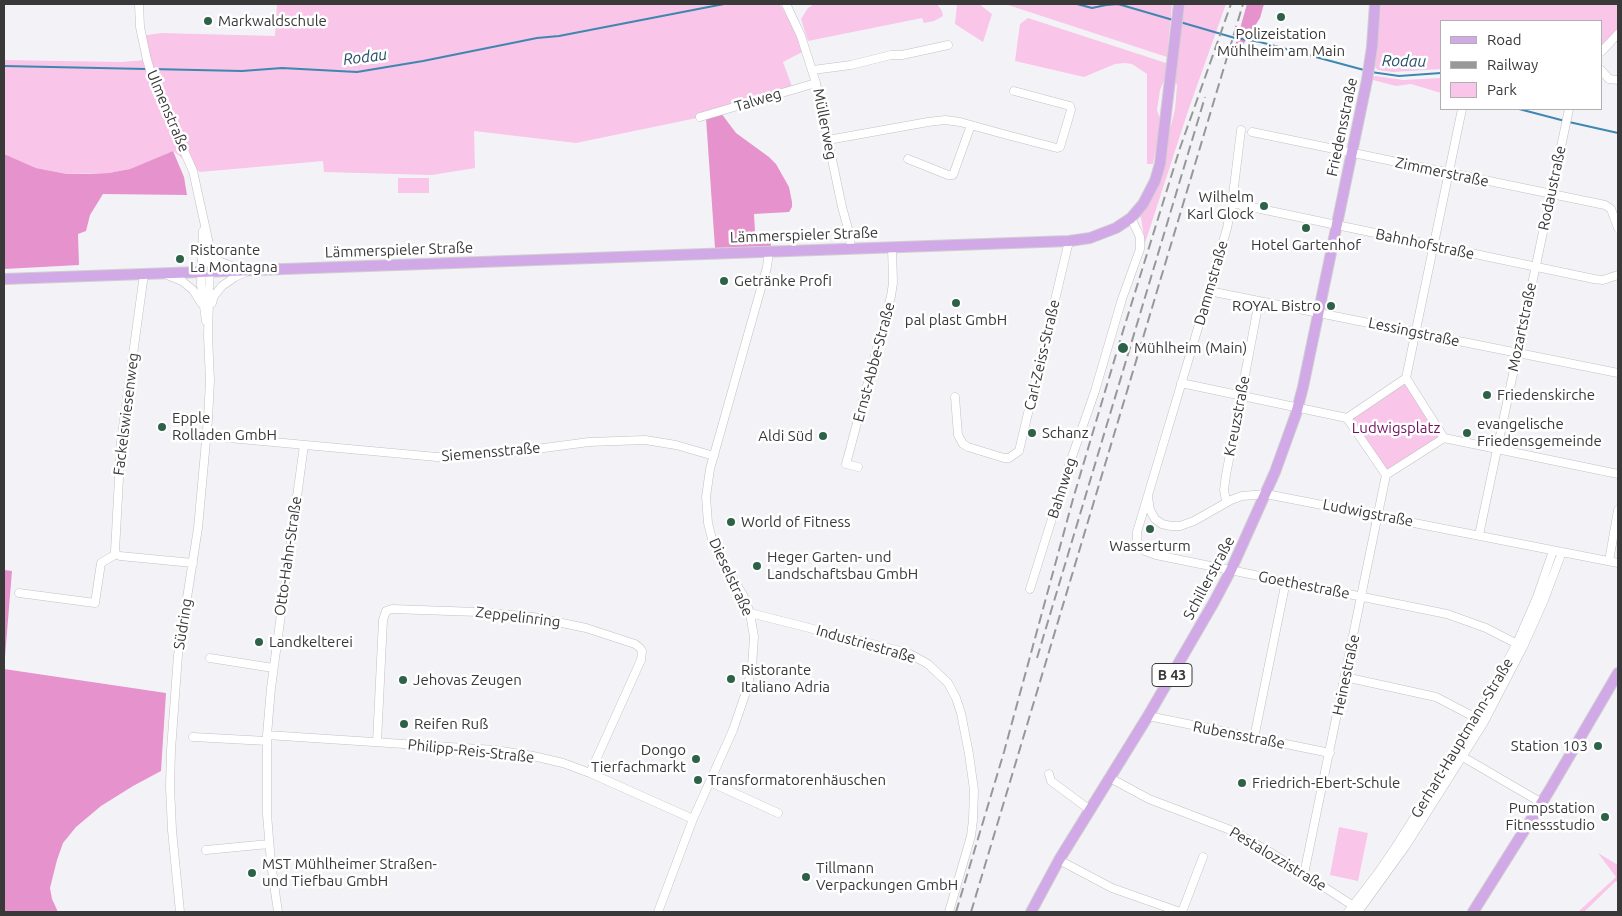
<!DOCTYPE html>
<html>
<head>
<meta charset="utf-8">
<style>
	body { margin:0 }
	#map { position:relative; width:1622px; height:916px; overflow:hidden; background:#f3f3f7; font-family:Ubuntu,sans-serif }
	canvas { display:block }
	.frame { position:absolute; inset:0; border:5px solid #39393a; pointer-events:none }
	.legend { position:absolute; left:1440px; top:20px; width:162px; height:90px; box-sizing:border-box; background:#fff; border:1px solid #b0b0b0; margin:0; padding:6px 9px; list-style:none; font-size:15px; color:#39393a }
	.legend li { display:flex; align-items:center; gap:10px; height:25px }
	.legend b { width:25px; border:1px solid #b0b0b0 }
</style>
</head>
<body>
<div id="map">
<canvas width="1622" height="916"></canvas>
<div class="frame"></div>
<ul class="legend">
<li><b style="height:6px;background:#d1a9e6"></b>Road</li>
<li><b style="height:6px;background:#98989b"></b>Railway</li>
<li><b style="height:14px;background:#f9c5e8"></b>Park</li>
</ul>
</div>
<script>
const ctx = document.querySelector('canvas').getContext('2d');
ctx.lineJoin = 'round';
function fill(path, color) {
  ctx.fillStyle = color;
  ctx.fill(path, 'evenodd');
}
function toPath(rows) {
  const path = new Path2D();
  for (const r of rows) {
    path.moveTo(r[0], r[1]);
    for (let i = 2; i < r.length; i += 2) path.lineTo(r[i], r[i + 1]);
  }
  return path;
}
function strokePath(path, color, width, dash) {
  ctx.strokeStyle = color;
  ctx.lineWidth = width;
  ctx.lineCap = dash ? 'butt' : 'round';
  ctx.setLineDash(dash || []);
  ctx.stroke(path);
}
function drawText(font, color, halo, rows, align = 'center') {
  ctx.font = font + ' Ubuntu,sans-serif';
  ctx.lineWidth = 5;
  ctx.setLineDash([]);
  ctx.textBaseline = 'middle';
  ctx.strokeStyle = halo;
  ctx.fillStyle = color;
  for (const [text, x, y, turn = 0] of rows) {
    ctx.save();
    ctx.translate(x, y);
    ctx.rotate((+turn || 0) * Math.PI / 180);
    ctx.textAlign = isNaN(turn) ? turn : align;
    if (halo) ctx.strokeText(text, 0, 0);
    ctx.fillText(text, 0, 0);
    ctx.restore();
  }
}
const green = toPath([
	[277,4,780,4,806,50,783,62,794,92,721,113,576,143,474,131,475,168,432,175,324,172,323,161,200,172,173,151,130,169,109,173,67,174,36,168,4,154,4,60,121,62,146,60,141,36,161,33,275,36],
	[814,4,937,4,942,11,943,16,934,21,924,23,922,18,808,41,801,19,808,8],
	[957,4,979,4,992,14,983,42,955,24],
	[999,4,1172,4,1167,57,1008,5],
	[1185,4,1226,4,1188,111,1145,243,1141,217,1137,218,1151,201,1161,178,1169,127,1171,126,1175,109,1177,86,1174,77],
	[1381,4,1618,4,1618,29,1601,47,1601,21,1441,21,1441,69,1393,72,1378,70,1375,67],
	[1028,18,1166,63,1166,76,1160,90,1157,110,1161,122,1153,164,1147,164,1147,74,1132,64,1125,63,1115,64,1084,77,1015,61,1020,24],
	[1376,76,1403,80,1441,78,1441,93,1411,84,1396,86,1373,80,1373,77],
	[398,178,429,178,429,193,398,193],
	[1405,383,1441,437,1387,472,1352,419],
	[1339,827,1368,833,1358,881,1330,875],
	[1598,853,1618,865,1618,883,1616,881,1584,912,1578,912,1616,877]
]);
const forest = toPath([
	[1247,4,1264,4,1260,18,1241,48,1235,46],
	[721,113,736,133,769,157,776,164,789,187,792,202,792,207,789,212,754,214,755,232,771,232,771,246,715,248,706,118],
	[173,151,184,177,187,195,103,194,90,215,86,231,78,234,79,265,4,269,4,154,36,168,46,170,67,174,88,174,109,173,130,169],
	[4,570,12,571,4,669,166,693,161,771,133,786,101,806,76,827,63,843,57,860,50,888,52,899,58,912,4,912]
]);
const stream = toPath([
	[1077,4,1092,8,1106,5,1118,4,1173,20],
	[1180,22,1235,38,1260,42,1364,70],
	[4,66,146,69],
	[151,69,242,71,282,68,357,72,423,61,537,38,559,36,724,4],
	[1371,72,1399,76,1441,73],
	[1519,109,1565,121],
	[1569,122,1618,133]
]);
const minor = toPath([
	[139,4,140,27,147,60,155,86,193,171,209,244,210,262,208,336,210,381,208,419,198,528,178,655,171,750,170,787,172,830,180,912],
	[786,4,801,36,816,83,842,207,850,236,851,249],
	[1601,52,1618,34],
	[813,70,851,65,891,55,902,55,948,45],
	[1601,70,1609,79,1618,80],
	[700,117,816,83],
	[1241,130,1232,203,1227,228,1209,291,1137,532,1137,540,1140,546,1145,551,1156,555,1447,614,1486,628,1523,647],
	[1252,132,1605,205,1611,209,1618,228],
	[828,140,928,122,945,120,960,122,1007,135,1057,148,1060,147,1071,110,1070,106,1014,91],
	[908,159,948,175,953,175,971,125],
	[1232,203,1594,279,1603,280,1618,275],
	[203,231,201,285,206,321],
	[210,249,218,261,240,269],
	[144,274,121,442,115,551,116,554,120,556,193,563],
	[167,275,182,281,193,290,201,303],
	[1209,291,1618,373],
	[212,303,214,296,222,286,235,277,246,272],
	[1406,378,1444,438,1386,475,1347,418,1406,378],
	[1406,378,1462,109],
	[1181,383,1347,418],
	[955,397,958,435,963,444,968,447,1004,458,1009,458,1019,451,1069,241],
	[207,436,437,457,491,455,589,442,645,440,676,445,714,456],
	[1444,438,1618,474],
	[858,467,846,464,891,296,893,283,892,247],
	[1148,497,1150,510,1155,519,1162,524,1171,526,1180,526,1194,521,1231,500,1242,496,1266,494,1618,563],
	[1226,501,1224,490,1226,475,1259,301],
	[1479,535,1569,109],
	[1609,561,1618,510],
	[1030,589,1066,474,1095,391,1122,299,1140,249,1140,237,1131,218],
	[19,593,95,603,101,563,116,554],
	[750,613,908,653,928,664,948,683,956,698,961,713,969,754,974,790,973,820,971,836,949,912],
	[210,658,273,668],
	[1345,677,1436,697,1480,720],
	[1148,716,1330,753],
	[267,735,495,750,533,756,563,763,590,773,693,819],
	[193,737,267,741],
	[1254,738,1286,581],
	[377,742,383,620,386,611,392,609,478,612,533,617,586,628,635,644,640,648,642,651,641,660,590,773],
	[1461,753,1463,757,1542,803],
	[1049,774,1051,781,1090,810],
	[1110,778,1149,799,1233,831,1273,854,1355,907],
	[710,782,778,813],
	[206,850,269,844],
	[1059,860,1112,888,1180,912],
	[1304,874,1386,475],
	[278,912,271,863,267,814,267,735,271,688,304,445],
	[658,912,693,819,733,730,747,689,752,667,754,637,750,613,743,595,721,560,713,543,708,523,706,497,710,469,767,267,769,252],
	[1182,912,1203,857],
	[1348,912,1378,873,1399,842,1477,718,1517,643,1537,597,1553,551],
	[1358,912,1405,847,1484,722,1523,647,1544,600,1562,552]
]);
const major = toPath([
	[4,279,1069,241,1090,238,1116,228,1131,218,1143,204,1155,181,1160,164,1179,4],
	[1031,912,1059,860,1148,716,1214,602,1231,570,1275,472,1296,414,1303,387,1367,80,1372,47,1375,4],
	[1473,912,1549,791,1618,673]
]);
const rail = toPath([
	[1037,658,1205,97],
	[956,912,1004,752,1073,499,1123,331,1180,148,1231,4],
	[971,912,1243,4]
]);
const markers = [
	[1281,17,5,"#2d6248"],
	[208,21,5,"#2d6248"],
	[1264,206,5,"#2d6248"],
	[1306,228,5,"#2d6248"],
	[180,259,5,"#2d6248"],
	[724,281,5,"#2d6248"],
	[956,303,5,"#2d6248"],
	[1331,306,5,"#2d6248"],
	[1123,348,6,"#2d6248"],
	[1487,395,5,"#2d6248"],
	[162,427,5,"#2d6248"],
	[1032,433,5,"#2d6248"],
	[1467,433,5,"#2d6248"],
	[823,436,5,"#2d6248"],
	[731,522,5,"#2d6248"],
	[1150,529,5,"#2d6248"],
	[757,566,5,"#2d6248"],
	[259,642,5,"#2d6248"],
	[731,679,5,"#2d6248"],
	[403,680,5,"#2d6248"],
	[404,724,5,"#2d6248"],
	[1598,746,5,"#2d6248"],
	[696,759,5,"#2d6248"],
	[698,780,5,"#2d6248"],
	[1242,783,5,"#2d6248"],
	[1605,817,5,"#2d6248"],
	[252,873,5,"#2d6248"],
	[806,877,5,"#2d6248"]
];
const shields = [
	[1172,675,40]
];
const shieldNames = [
	["B 43",1172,675]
];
const poiNames = [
	["Markwaldschule",218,21],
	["Polizeistation",1281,34,"center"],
	["Mühlheim am Main",1281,51,"center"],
	["Wilhelm",1254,197,"right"],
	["Karl Glock",1254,214,"right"],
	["Hotel Gartenhof",1306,245,"center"],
	["Ristorante",190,250],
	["La Montagna",190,267],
	["Getränke Profi",734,281],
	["ROYAL Bistro",1321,306,"right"],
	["pal plast GmbH",956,320,"center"],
	["Mühlheim (Main)",1134,348],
	["Friedenskirche",1497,395],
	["Epple",172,418],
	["Rolladen GmbH",172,435],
	["evangelische",1477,424],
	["Friedensgemeinde",1477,441],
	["Schanz",1042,433],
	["Aldi Süd",813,436,"right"],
	["World of Fitness",741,522],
	["Wasserturm",1150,546,"center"],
	["Heger Garten- und",767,557],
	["Landschaftsbau GmbH",767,574],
	["Landkelterei",269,642],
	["Ristorante",741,670],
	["Italiano Adria",741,687],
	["Jehovas Zeugen",413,680],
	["Reifen Ruß",414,724],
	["Station 103",1588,746,"right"],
	["Dongo",686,750,"right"],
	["Tierfachmarkt",686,767,"right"],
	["Transformatorenhäuschen",708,780],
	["Friedrich-Ebert-Schule",1252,783],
	["Pumpstation",1595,808,"right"],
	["Fitnessstudio",1595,825,"right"],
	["MST Mühlheimer Straßen-",262,864],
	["und Tiefbau GmbH",262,881],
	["Tillmann",816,868],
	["Verpackungen GmbH",816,885]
];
const streetNames = [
	["Talweg",758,100,-17],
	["Ulmenstraße",168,111,67],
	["Müllerweg",825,124,79],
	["Friedensstraße",1342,127,-78],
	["Zimmerstraße",1442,172,12],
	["Rodaustraße",1552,188,-78],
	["Lämmerspieler Straße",804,235,-2],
	["Bahnhofstraße",1425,244,12],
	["Lämmerspieler Straße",399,250,-2],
	["Dammstraße",1211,283,-74],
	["Mozartstraße",1522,327,-78],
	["Lessingstraße",1414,332,12],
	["Carl-Zeiss-Straße",1042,355,-77],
	["Ernst-Abbe-Straße",874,362,-75],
	["Fackelswiesenweg",126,414,-83],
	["Kreuzstraße",1237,416,-79],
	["Siemensstraße",491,452,-5],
	["Bahnweg",1062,488,-72],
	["Ludwigstraße",1368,513,11],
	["Otto-Hahn-Straße",288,556,-82],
	["Dieselstraße",731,577,65],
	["Schillerstraße",1209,578,-62],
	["Goethestraße",1304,585,11],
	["Zeppelinring",518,617,7],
	["Südring",183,624,-81],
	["Industriestraße",866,644,16],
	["Heinestraße",1346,675,-78],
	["Rubensstraße",1239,735,11],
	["Gerhart-Hauptmann-Straße",1462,738,-59],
	["Philipp-Reis-Straße",471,751,6],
	["Pestalozzistraße",1278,859,31]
];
const parkNames = [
	["Ludwigsplatz",1396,428]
];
const waterNames = [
	["Rodau",365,57,-7],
	["Rodau",1404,61,1]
];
fill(green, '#f9c5e8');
fill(forest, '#e692cd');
strokePath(stream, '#3f87af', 2);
strokePath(minor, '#c1c1c5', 9);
strokePath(major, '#cfcfd0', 12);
strokePath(minor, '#fff', 8);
strokePath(major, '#d1a9e6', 10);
strokePath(rail, '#98989b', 2, [10, 5]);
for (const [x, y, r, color] of markers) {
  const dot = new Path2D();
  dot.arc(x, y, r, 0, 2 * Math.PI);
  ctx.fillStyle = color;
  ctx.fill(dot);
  strokePath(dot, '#fff', 2);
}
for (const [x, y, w] of shields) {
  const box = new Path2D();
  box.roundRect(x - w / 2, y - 11.5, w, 23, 4);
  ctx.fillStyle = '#fff';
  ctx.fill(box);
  strokePath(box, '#39393a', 1);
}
drawText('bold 14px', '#39393a', null, shieldNames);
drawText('15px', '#39393a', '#fff', poiNames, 'left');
drawText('15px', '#39393a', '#fff', streetNames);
drawText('15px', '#720f5e', '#fff', parkNames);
drawText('italic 16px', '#265068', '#fff', waterNames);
</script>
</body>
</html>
